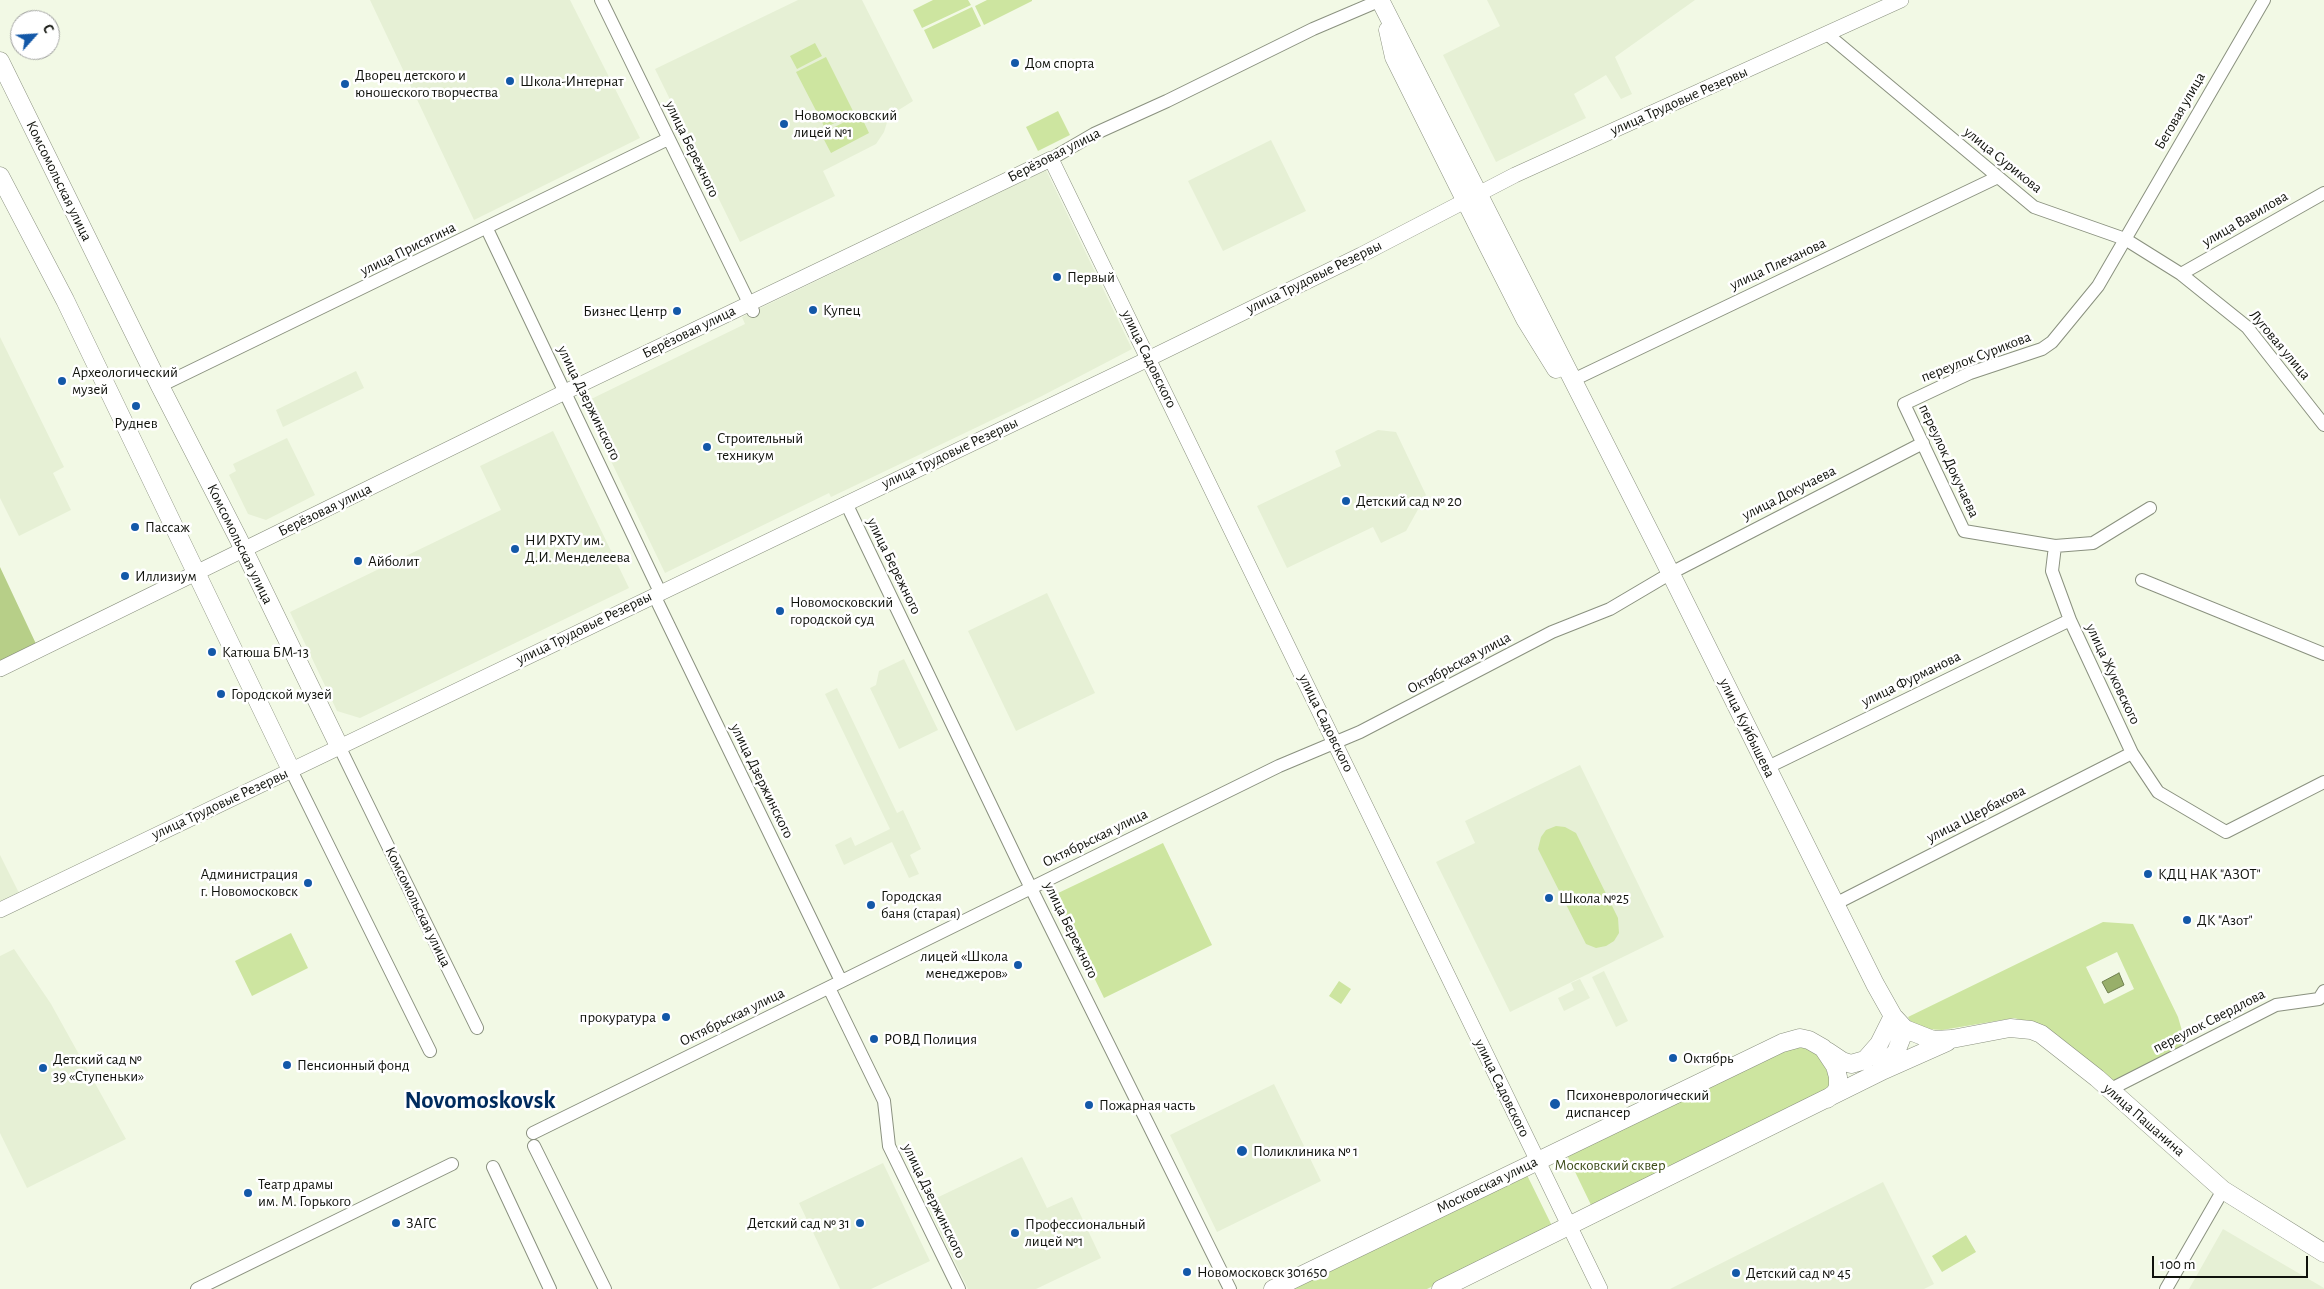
<!DOCTYPE html>
<html>
<head>
<meta charset="utf-8">
<style>
	body { margin:0 }
	#map { position:relative; width:2324px; height:1289px; overflow:hidden; background:#f2f9e5; font-family:"Alegreya Sans",sans-serif }
	canvas { display:block }
	.north { position:absolute; left:10px; top:10px; width:50px; height:50px; box-sizing:border-box; background:#fff; border:1px solid #9fa09e; border-radius:50%; rotate:64deg; font-size:14px; font-weight:700; line-height:20px; text-align:center; color:#10120c }
	.north::after { content:''; display:block; margin:auto; width:18px; height:22px; background:#1358a8; clip-path:polygon(50% 0,100% 100%,50% 72%,0 100%) }
	.scale { position:absolute; left:2152px; top:1256px; width:156px; height:22px; box-sizing:border-box; border:2px solid #10120c; border-top:0; padding-left:6px; font-size:15px; line-height:18px; white-space:nowrap; color:#10120c; -webkit-text-stroke:4px #fff; paint-order:stroke }
</style>
</head>
<body>
<div id="map">
<canvas width="2324" height="1289"></canvas>
<div class="north">С</div>
<div class="scale">100 m</div>
</div>
<script>
const ctx = document.querySelector('canvas').getContext('2d');
ctx.lineJoin = 'round';
function fill(path, color) {
  ctx.fillStyle = color;
  ctx.fill(path, 'evenodd');
}
function toPath(rows) {
  const path = new Path2D();
  for (const r of rows) {
    path.moveTo(r[0], r[1]);
    for (let i = 2; i < r.length; i += 2) path.lineTo(r[i], r[i + 1]);
  }
  return path;
}
function strokePath(path, color, width, dash) {
  ctx.strokeStyle = color;
  ctx.lineWidth = width;
  ctx.lineCap = dash ? 'butt' : 'round';
  ctx.setLineDash(dash || []);
  ctx.stroke(path);
}
function drawText(font, color, halo, rows, align = 'center') {
  ctx.font = font + ' "Alegreya Sans",sans-serif';
  ctx.lineWidth = 5;
  ctx.setLineDash([]);
  ctx.textBaseline = 'middle';
  ctx.strokeStyle = halo;
  ctx.fillStyle = color;
  for (const [text, x, y, turn = 0] of rows) {
    ctx.save();
    ctx.translate(x, y);
    ctx.rotate((+turn || 0) * Math.PI / 180);
    ctx.textAlign = isNaN(turn) ? turn : align;
    if (halo) ctx.strokeText(text, 0, 0);
    ctx.fillText(text, 0, 0);
    ctx.restore();
  }
}
const built = toPath([
	[370,0,570,0,640,138,474,220],
	[798,0,862,0,913,101,889,116,884,132,876,144,823,171,835,196,740,242,655,69],
	[1487,0,1695,0,1615,57,1632,94,1621,99,1606,75,1574,94,1586,118,1496,162,1443,55,1500,26],
	[1271,140,1306,211,1223,251,1188,181],
	[1046,170,1132,349,1040,397,831,497,829,493,665,573,583,403,745,324,742,317],
	[0,337,64,467,53,473,71,510,19,536,0,498],
	[356,371,364,388,283,427,276,410],
	[1378,430,1396,432,1426,495,1406,531,1381,543,1373,527,1287,568,1257,506,1341,466,1335,451],
	[553,431,629,588,360,718,337,711,290,612,501,510,480,466],
	[287,438,315,495,266,520,248,514,229,475,236,471,233,464],
	[1047,593,1095,693,1016,731,968,631],
	[904,659,938,730,899,749,870,688,876,685,879,671],
	[837,688,897,813,903,810,921,849,910,855,919,874,909,878,892,842,844,865,835,845,851,837,855,846,890,829,825,694],
	[1580,765,1664,937,1510,1012,1436,862,1475,843,1465,821],
	[0,855,20,895,0,904],
	[14,949,51,1004,126,1139,27,1188,0,1133,0,956],
	[1604,971,1628,1021,1616,1027,1592,977],
	[1580,979,1590,998,1564,1011,1558,998,1574,990,1571,983],
	[1274,1084,1321,1181,1217,1232,1170,1135],
	[1022,1157,1047,1208,1072,1197,1101,1258,1036,1289,968,1289,926,1203],
	[883,1163,930,1261,871,1289,840,1289,799,1203],
	[1883,1182,1934,1284,1924,1289,1670,1289],
	[2223,1229,2324,1288,2324,1289,2189,1289]
]);
const green = toPath([
	[933,0,968,0,971,5,922,28,913,10],
	[987,0,1032,0,1032,1,984,25,975,6],
	[972,7,981,26,933,49,924,30],
	[815,43,822,56,797,69,790,56],
	[826,57,854,113,825,128,796,72],
	[1058,111,1070,135,1038,151,1026,127],
	[860,114,869,133,831,153,821,134],
	[1556,826,1565,827,1576,833,1618,918,1619,933,1614,941,1606,946,1596,948,1586,944,1538,849,1541,837,1546,830],
	[1163,843,1212,945,1104,998,1054,895],
	[2103,922,2133,924,2178,1017,2187,1048,2114,1084,2036,1024,2014,1018,1942,1030,1926,1029,1911,1022,1908,1017],
	[2117,952,2134,989,2104,1004,2086,967],
	[291,933,308,968,252,996,235,961],
	[1339,981,1351,989,1341,1004,1329,996],
	[1794,1043,1816,1048,1833,1084,1827,1092,1592,1207,1566,1153],
	[1526,1173,1553,1228,1427,1289,1290,1289],
	[1966,1235,1976,1252,1942,1272,1932,1256]
]);
const forest = toPath([
	[0,567,37,646,0,664]
]);
const water = toPath([
	[2119,973,2124,985,2108,993,2102,982,2119,973]
]);
const minor = toPath([
	[601,0,753,311],
	[1827,34,2034,207,2125,239,2181,274,2247,327,2324,425],
	[1051,159,1094,134,1167,101,1313,29,1381,0],
	[487,229,660,592],
	[2181,274,2324,193],
	[1573,380,1998,177],
	[160,386,668,139],
	[846,503,1023,872,1230,1289],
	[2150,508,2093,543,2055,546,1964,531,1904,404,1970,373,2042,349,2052,342,2098,286,2264,0],
	[2055,546,2052,571,2070,620,2132,753,2158,792,2226,832,2324,782],
	[2142,580,2324,654],
	[654,595,841,981],
	[339,746,477,1028],
	[1766,768,2070,620],
	[291,770,430,1051],
	[1835,904,2132,753],
	[829,988,884,1101,889,1146,959,1289],
	[2109,1090,2276,1005,2319,999,2324,991],
	[533,1133,1279,766,1360,732,1552,632,1610,609,1671,573,1923,443],
	[534,1146,605,1289],
	[493,1167,550,1289],
	[197,1289,452,1164],
	[2166,1289,2223,1190]
]);
const tertiary = toPath([
	[0,669,565,392,1051,159,1600,1289],
	[0,910,1148,359,1361,255,1515,175,1901,0]
]);
const secondary = toPath([
	[1380,0,1661,554,1875,984,1893,1016,1905,1029,1933,1040,1952,1039,2010,1028,2031,1030,2041,1034,2097,1078,2223,1190,2324,1253],
	[1388,30,1394,57,1487,244,1525,319,1556,369],
	[0,61,160,386,238,538,339,746],
	[0,176,65,300,291,770],
	[1827,1051,1842,1061,1851,1064,1865,1060,1879,1044,1893,1016],
	[1881,1068,1896,1052,1905,1029],
	[1273,1289,1782,1043,1800,1038,1809,1040,1823,1048,1835,1066,1838,1077,1838,1087,1835,1093,1827,1099],
	[1441,1289,1884,1070,1947,1042]
]);
const markers = [
	[1015,63,5,"#1358a8"],
	[510,81,5,"#1358a8"],
	[345,84,5,"#1358a8"],
	[784,124,5,"#1358a8"],
	[1057,277,5,"#1358a8"],
	[813,310,5,"#1358a8"],
	[677,311,5,"#1358a8"],
	[62,381,5,"#1358a8"],
	[136,406,5,"#1358a8"],
	[707,447,5,"#1358a8"],
	[1346,501,5,"#1358a8"],
	[135,527,5,"#1358a8"],
	[515,549,5,"#1358a8"],
	[358,561,5,"#1358a8"],
	[125,576,5,"#1358a8"],
	[780,611,5,"#1358a8"],
	[212,652,5,"#1358a8"],
	[221,694,5,"#1358a8"],
	[2148,874,5,"#1358a8"],
	[308,883,5,"#1358a8"],
	[1549,898,5,"#1358a8"],
	[871,905,5,"#1358a8"],
	[2187,920,5,"#1358a8"],
	[1018,965,5,"#1358a8"],
	[666,1017,5,"#1358a8"],
	[874,1039,5,"#1358a8"],
	[1673,1058,5,"#1358a8"],
	[287,1065,5,"#1358a8"],
	[43,1068,5,"#1358a8"],
	[1555,1104,6,"#1358a8"],
	[1089,1105,5,"#1358a8"],
	[1242,1151,6,"#1358a8"],
	[248,1193,5,"#1358a8"],
	[396,1223,5,"#1358a8"],
	[860,1223,5,"#1358a8"],
	[1015,1233,5,"#1358a8"],
	[1187,1272,5,"#1358a8"],
	[1736,1273,5,"#1358a8"]
];
const poiNames = [
	["Дом спорта",1025,63],
	["Дворец детского и",355,75],
	["юношеского творчества",355,92],
	["Школа-Интернат",520,81],
	["Новомосковский",794,115],
	["лицей №1",794,132],
	["Первый",1067,277],
	["Купец",823,310],
	["Бизнес Центр",667,311,"right"],
	["Археологический",72,372],
	["музей",72,389],
	["Руднев",136,423,"center"],
	["Строительный",717,438],
	["техникум",717,455],
	["Детский сад № 20",1356,501],
	["Пассаж",145,527],
	["НИ РХТУ им.",525,540],
	["Д.И. Менделеева",525,557],
	["Айболит",368,561],
	["Иллизиум",135,576],
	["Новомосковский",790,602],
	["городской суд",790,619],
	["Катюша БМ-13",222,652],
	["Городской музей",231,694],
	["Администрация",298,874,"right"],
	["г. Новомосковск",298,891,"right"],
	["КДЦ НАК \"АЗОТ\"",2158,874],
	["Городская",881,896],
	["баня (старая)",881,913],
	["Школа №25",1559,898],
	["ДК \"Азот\"",2197,920],
	["лицей «Школа",1008,956,"right"],
	["менеджеров»",1008,973,"right"],
	["прокуратура",656,1017,"right"],
	["РОВД Полиция",884,1039],
	["Октябрь",1683,1058],
	["Детский сад №",53,1059],
	["39 «Ступеньки»",53,1076],
	["Пенсионный фонд",297,1065],
	["Психоневрологический",1566,1095],
	["диспансер",1566,1112],
	["Пожарная часть",1099,1105],
	["Поликлиника № 1",1253,1151],
	["Театр драмы",258,1184],
	["им. М. Горького",258,1201],
	["ЗАГС",406,1223],
	["Детский сад № 31",850,1223,"right"],
	["Профессиональный",1025,1224],
	["лицей №1",1025,1241],
	["Новомосковск 301650",1197,1272],
	["Детский сад № 45",1746,1273]
];
const streetNames = [
	["улица Трудовые Резервы",1679,101,-24],
	["Беговая улица",2180,111,-60],
	["улица Бережного",692,149,64],
	["Берёзовая улица",1054,155,-27],
	["улица Сурикова",2003,160,39],
	["Комсомольская улица",59,181,64],
	["улица Вавилова",2245,219,-30],
	["улица Присягина",408,249,-26],
	["улица Плеханова",1778,264,-25],
	["улица Трудовые Резервы",1314,277,-26],
	["Берёзовая улица",689,332,-26],
	["Луговая улица",2280,345,50],
	["переулок Сурикова",1976,357,-21],
	["улица Садовского",1149,359,64],
	["улица Дзержинского",589,403,64],
	["улица Трудовые Резервы",950,453,-25],
	["переулок Докучаева",1949,461,65],
	["улица Докучаева",1789,493,-27],
	["Берёзовая улица",325,510,-26],
	["Комсомольская улица",240,544,64],
	["улица Бережного",894,566,64],
	["улица Трудовые Резервы",584,628,-26],
	["Октябрьская улица",1459,663,-28],
	["улица Жуковского",2113,674,65],
	["улица Фурманова",1911,679,-26],
	["улица Садовского",1326,723,64],
	["улица Куйбышева",1747,728,64],
	["улица Дзержинского",762,781,64],
	["улица Трудовые Резервы",220,804,-25],
	["улица Щербакова",1976,814,-27],
	["Октябрьская улица",1095,838,-26],
	["Комсомольская улица",418,907,64],
	["улица Бережного",1071,930,64],
	["Октябрьская улица",732,1017,-26],
	["переулок Свердлова",2209,1021,-27],
	["улица Садовского",1502,1088,64],
	["улица Пашанина",2144,1120,41],
	["Московская улица",1487,1185,-26],
	["улица Дзержинского",934,1201,64]
];
const parkNames = [
	["Московский сквер",1610,1165]
];
const townNames = [
	["Novomoskovsk",480,1100]
];
fill(built, '#e6f0d5');
fill(green, '#cde5a0');
fill(forest, '#b7cf88');
fill(water, '#98af6a');
strokePath(water, '#6f804e', 1);
strokePath(minor, '#8a917f', 14);
strokePath(tertiary, '#8a917f', 16);
strokePath(secondary, '#8a917f', 19);
strokePath(minor, '#fff', 12);
strokePath(tertiary, '#fff', 15);
strokePath(secondary, '#fff', 18);
for (const [x, y, r, color] of markers) {
  const dot = new Path2D();
  dot.arc(x, y, r, 0, 2 * Math.PI);
  ctx.fillStyle = color;
  ctx.fill(dot);
  strokePath(dot, '#fff', 2);
}
drawText('15px', '#10120c', '#fff', poiNames, 'left');
drawText('15px', '#10120c', '#fff', streetNames);
drawText('15px', '#3b4a17', '#fff', parkNames);
drawText('bold 25px', '#002b5d', '#fff', townNames);
</script>
</body>
</html>
